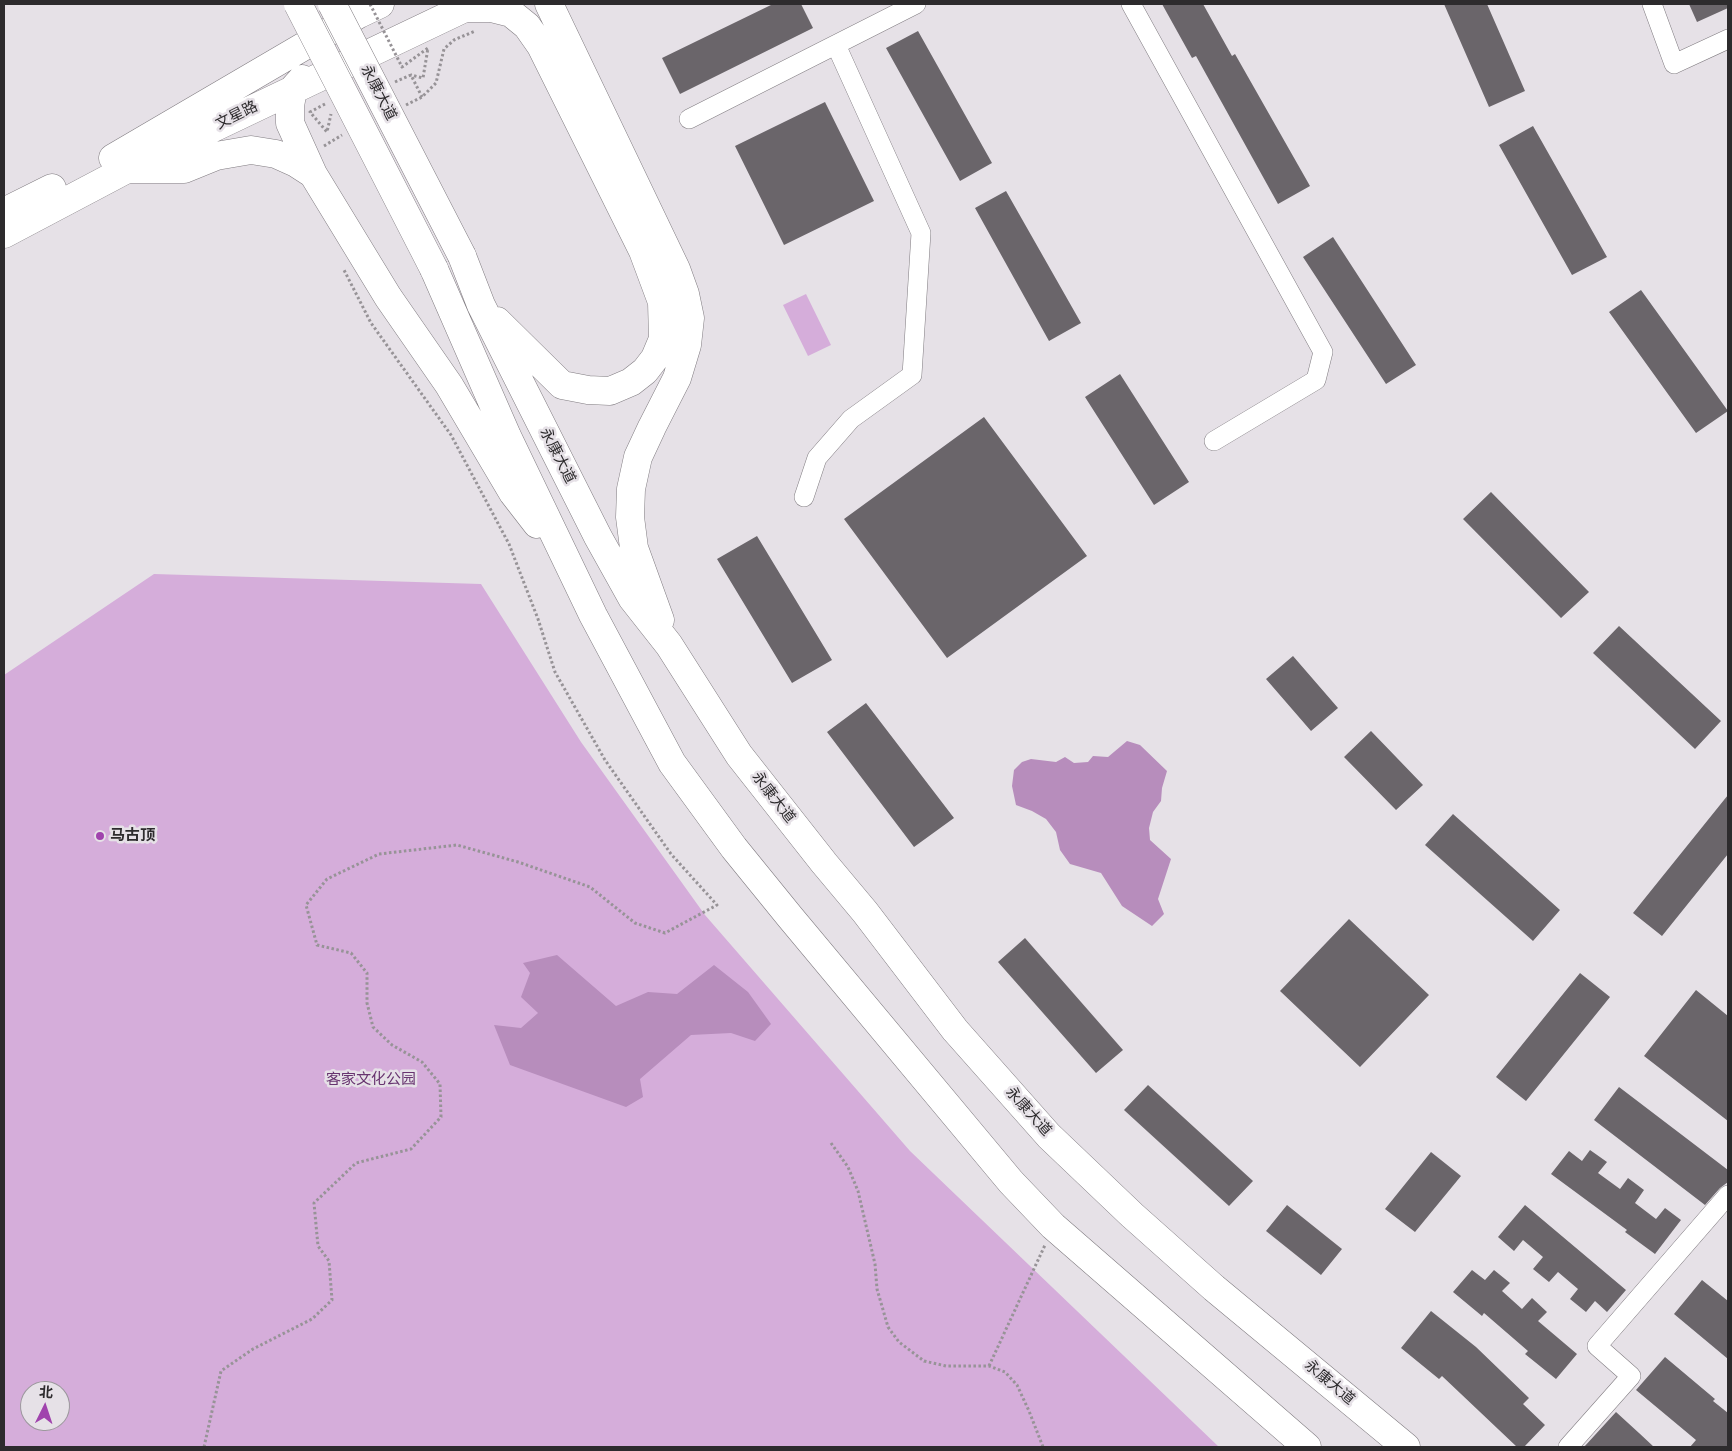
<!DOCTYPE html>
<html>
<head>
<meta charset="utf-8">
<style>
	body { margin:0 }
	#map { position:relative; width:1732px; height:1451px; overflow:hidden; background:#e6e1e7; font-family:"Titillium Web","Noto Sans SC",sans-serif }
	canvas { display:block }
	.frame { position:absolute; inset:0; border:5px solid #2d2b2d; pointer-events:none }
	.north { position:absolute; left:20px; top:1381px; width:50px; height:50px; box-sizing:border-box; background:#e6e1e7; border:1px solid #9c989d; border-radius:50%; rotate:4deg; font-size:14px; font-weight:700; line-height:20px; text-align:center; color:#2d2b2d }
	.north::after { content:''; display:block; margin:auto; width:18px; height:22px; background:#a043ad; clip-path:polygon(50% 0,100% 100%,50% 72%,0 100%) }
</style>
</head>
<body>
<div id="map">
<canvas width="1732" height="1451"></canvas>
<div class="frame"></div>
<div class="north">北</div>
</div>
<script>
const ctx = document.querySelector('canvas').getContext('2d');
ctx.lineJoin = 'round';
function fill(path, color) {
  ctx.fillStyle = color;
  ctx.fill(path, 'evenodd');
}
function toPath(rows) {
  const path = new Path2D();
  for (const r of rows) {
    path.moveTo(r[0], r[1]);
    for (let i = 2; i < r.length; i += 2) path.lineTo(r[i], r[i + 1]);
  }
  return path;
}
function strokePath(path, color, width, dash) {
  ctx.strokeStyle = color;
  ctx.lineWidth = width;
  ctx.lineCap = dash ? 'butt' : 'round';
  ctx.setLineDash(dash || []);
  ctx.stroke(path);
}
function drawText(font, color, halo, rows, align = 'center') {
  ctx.font = font + ' "Titillium Web","Noto Sans SC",sans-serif';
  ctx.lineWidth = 5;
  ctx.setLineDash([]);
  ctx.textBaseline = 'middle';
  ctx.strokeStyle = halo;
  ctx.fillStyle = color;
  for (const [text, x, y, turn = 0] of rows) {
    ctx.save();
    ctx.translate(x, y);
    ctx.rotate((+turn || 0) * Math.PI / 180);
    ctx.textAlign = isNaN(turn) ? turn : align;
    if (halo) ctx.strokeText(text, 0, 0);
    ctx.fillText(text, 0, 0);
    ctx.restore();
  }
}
const green = toPath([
	[806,294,831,345,808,356,783,305],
	[154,574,481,584,581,742,705,915,910,1151,1219,1447,4,1447,4,675],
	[30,1391,60,1391,60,1421,30,1421]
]);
const water = toPath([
	[1127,741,1140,745,1167,771,1162,788,1161,801,1153,812,1149,828,1150,840,1171,859,1158,899,1164,914,1152,926,1122,906,1101,873,1070,864,1060,850,1056,832,1046,819,1032,811,1016,805,1012,786,1014,770,1022,762,1031,759,1056,762,1065,757,1074,763,1088,762,1093,756,1108,757],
	[557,955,616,1006,648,992,677,994,714,965,748,992,771,1024,755,1041,731,1033,691,1035,640,1079,643,1097,626,1107,510,1065,494,1025,521,1028,538,1013,521,997,530,973,523,963]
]);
const building = toPath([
	[773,4,801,4,813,28,680,94,662,58],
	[1162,4,1203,4,1232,56,1235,54,1310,186,1278,204,1196,56,1192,58],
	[1444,4,1487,4,1525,91,1489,107],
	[1689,4,1728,4,1728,8,1697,22],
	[918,31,992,163,960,181,886,48],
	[825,102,874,201,784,245,735,146],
	[1533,126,1607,257,1572,275,1499,145],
	[1006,191,1081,323,1049,341,975,208],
	[1333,237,1416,365,1386,384,1303,257],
	[1641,290,1728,411,1696,433,1609,312],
	[1120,374,1189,482,1154,505,1085,397],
	[984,417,1087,556,947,658,844,519],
	[1491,492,1589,592,1561,618,1463,519],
	[757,536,832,660,792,683,717,559],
	[1619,626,1721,721,1695,749,1593,653],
	[1293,656,1338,708,1311,731,1266,679],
	[866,703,954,818,914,847,827,732],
	[1371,731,1423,785,1396,810,1344,757],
	[1728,795,1728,854,1662,936,1633,913],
	[1453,814,1560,910,1533,941,1425,845],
	[1349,919,1429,995,1360,1067,1280,991],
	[1025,938,1123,1050,1096,1073,998,962],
	[1580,973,1610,997,1526,1101,1496,1077],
	[1696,990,1728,1016,1728,1121,1644,1056],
	[1148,1085,1253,1181,1229,1206,1124,1110],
	[1619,1087,1728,1170,1728,1182,1720,1188,1705,1205,1594,1120],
	[1590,1150,1607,1162,1598,1173,1620,1189,1628,1178,1644,1190,1635,1203,1656,1219,1665,1208,1681,1220,1655,1254,1625,1232,1627,1230,1551,1174,1569,1151,1582,1161],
	[1431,1152,1461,1176,1415,1232,1385,1209],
	[1287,1205,1342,1249,1321,1275,1266,1231],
	[1525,1205,1626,1290,1607,1312,1595,1301,1586,1312,1570,1299,1578,1289,1558,1272,1549,1282,1533,1269,1543,1257,1523,1240,1514,1251,1498,1237],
	[1472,1270,1485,1280,1494,1270,1510,1283,1502,1291,1522,1309,1532,1298,1547,1312,1538,1321,1577,1354,1556,1379,1525,1354,1528,1351,1484,1313,1482,1316,1453,1292],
	[1702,1280,1728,1301,1728,1359,1674,1314],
	[1431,1311,1476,1347,1529,1398,1523,1404,1545,1425,1524,1447,1517,1447,1442,1376,1439,1379,1401,1348],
	[1665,1357,1715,1399,1713,1401,1728,1413,1728,1447,1690,1447,1696,1440,1636,1390],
	[1616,1412,1639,1433,1654,1447,1584,1447]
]);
const path = toPath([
	[395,82,411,75,422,97],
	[406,105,422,97,436,83,444,49,454,40,475,31],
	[324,146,342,135],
	[831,1143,848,1167,858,1191,875,1264,877,1289,888,1327,899,1342,924,1361,946,1366,989,1366,1005,1372,1017,1385,1029,1411,1043,1447],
	[989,1366,1045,1245],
	[204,1447,221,1371,253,1349,312,1319,332,1300,329,1261,318,1246,314,1203,356,1163,411,1149,441,1117,440,1084,422,1062,392,1045,373,1027,367,1003,367,973,351,953,317,945,306,905,327,879,379,854,457,845,518,862,590,887,635,923,665,933,717,905,671,854,605,760,555,672,538,619,509,544,451,435,371,323,343,268]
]);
const street = toPath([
	[1131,4,1323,352,1316,380,1214,441],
	[1652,4,1674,64,1728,39],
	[689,119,916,4],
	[804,497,817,458,851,419,912,375,921,233,836,45],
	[1568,1447,1631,1376,1597,1346,1728,1195]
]);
const secondary = toPath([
	[549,4,676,269,685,294,690,318,687,345,677,378,652,427,638,457,631,489,630,517,634,548,660,620],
	[466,8,491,8,511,13,527,26,541,46,643,251,662,302,663,339,655,358,645,371,631,382,610,391,588,390,562,385,497,321],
	[302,79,293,89,290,106,290,123,313,174],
	[113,158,359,14,380,4],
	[127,169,184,169,216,156,251,150,276,154,296,163,313,174,388,297,449,385,513,493,537,524],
	[4,212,52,188],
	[4,234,127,169,473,4],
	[462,256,481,305,598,537,632,598,669,645,739,755,824,863,865,912,955,1030,1049,1136,1132,1215,1214,1288,1406,1447],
	[434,269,507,436,593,615,672,763,734,848,790,917,1011,1182,1053,1226,1307,1447]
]);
const pathBridge = toPath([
	[370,4,402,67,428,48,423,78,411,75],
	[325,104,310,112,327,132,331,114]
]);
const secondaryBridge = toPath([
	[298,4,434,269],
	[332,4,462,256]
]);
const markers = [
	[100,836,5,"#a043ad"]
];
const streetNames = [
	["永康大道",378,93,63],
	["文星路",237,116,-26],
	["永康大道",557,456,63],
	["永康大道",773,798,52],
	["永康大道",1028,1112,48],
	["永康大道",1329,1383,40]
];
const poiNames = [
	["马古顶",110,836]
];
const parkNames = [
	["客家文化公园",371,1080]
];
fill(green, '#d5adda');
fill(water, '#b78dbc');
fill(building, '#6a656a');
strokePath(street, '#807c81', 20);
strokePath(secondary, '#807c81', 29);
strokePath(path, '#979397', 3, [2.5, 2.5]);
strokePath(street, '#fff', 19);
strokePath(secondary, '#fff', 28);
strokePath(secondaryBridge, '#807c81', 29, []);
strokePath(pathBridge, '#979397', 3, [2.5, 2.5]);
strokePath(secondaryBridge, '#fff', 28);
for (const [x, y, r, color] of markers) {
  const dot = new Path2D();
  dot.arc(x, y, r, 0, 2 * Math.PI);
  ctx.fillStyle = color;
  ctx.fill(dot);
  strokePath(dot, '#e6e1e7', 2);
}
drawText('15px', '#2d2b2d', '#e6e1e7', streetNames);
drawText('bold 15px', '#2d2b2d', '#e6e1e7', poiNames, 'left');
drawText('15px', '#683470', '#e6e1e7', parkNames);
</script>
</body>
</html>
